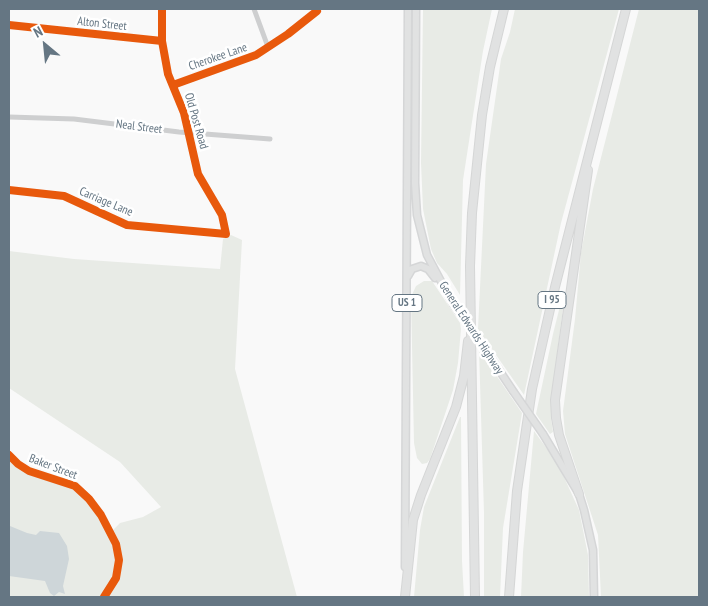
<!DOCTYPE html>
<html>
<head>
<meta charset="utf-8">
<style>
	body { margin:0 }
	#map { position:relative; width:708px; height:606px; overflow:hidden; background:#f9f9f9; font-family:"PT Sans Narrow",sans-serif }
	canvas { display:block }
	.frame { position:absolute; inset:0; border:10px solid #657683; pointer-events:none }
	.north { position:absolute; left:20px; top:20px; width:50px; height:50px; -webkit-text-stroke:4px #fff; paint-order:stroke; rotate:332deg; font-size:14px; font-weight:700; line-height:20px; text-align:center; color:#657683 }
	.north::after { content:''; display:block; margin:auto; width:18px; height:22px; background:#657683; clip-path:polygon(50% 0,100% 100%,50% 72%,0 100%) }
</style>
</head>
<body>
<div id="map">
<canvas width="708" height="606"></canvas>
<div class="frame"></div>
<div class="north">N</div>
</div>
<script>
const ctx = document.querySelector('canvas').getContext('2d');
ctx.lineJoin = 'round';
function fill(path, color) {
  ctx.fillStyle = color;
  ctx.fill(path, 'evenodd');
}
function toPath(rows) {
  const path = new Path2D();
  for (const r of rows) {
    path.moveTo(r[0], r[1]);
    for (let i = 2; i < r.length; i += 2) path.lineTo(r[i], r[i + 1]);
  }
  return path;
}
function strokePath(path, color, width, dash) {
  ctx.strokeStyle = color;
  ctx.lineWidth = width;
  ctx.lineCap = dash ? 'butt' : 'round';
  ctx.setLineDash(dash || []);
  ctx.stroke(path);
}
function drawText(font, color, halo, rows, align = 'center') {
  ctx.font = font + ' "PT Sans Narrow",sans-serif';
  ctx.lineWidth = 5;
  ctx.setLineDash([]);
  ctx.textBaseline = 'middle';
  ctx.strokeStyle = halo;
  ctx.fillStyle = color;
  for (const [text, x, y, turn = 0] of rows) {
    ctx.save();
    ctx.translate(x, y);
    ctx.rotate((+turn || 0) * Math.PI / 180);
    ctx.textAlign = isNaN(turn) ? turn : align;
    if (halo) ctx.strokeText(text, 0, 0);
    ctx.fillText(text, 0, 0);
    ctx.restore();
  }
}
const green = toPath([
	[423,9,492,9,483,51,463,180,460,295,447,274,437,263,431,249,423,209,421,163],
	[515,9,619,9,561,223,524,395,478,329,486,164,501,59,510,32],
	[639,9,699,9,699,597,601,597,598,535,565,434,563,411,575,319,581,253,593,189],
	[231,235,242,240,235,369,297,597,9,597,9,455,18,464,82,491,111,532,120,523,143,517,161,507,120,462,9,388,9,251,74,259,220,269,223,239],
	[424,281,432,281,460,323,461,329,458,363,453,390,430,459,427,463,422,464,417,458,414,443,411,297,416,286],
	[565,293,553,385,551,418,553,432,550,434,536,414,553,334,562,298],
	[479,350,522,413,503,528,500,597,484,597,484,513],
	[460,417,461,417,462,561,464,597,414,597,420,530,424,507],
	[534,431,558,464,579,510,588,555,589,597,521,597,523,552]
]);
const water = toPath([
	[9,524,10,526,27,533,36,535,40,531,59,533,67,546,69,559,63,586,65,594,59,592,54,596,50,593,45,581,9,576]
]);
const minor = toPath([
	[254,9,268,47],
	[9,25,162,41],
	[173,85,256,55,288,34,317,11],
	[9,117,74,119,179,132,270,139],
	[9,190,64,196,127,225,226,234,222,215,198,174,184,113,168,74,162,41,162,9],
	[9,455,18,464,29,471,75,486,89,499,101,515,116,544,119,560,116,578,104,597]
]);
const major = toPath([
	[416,9,415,183,417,215,427,255,453,304],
	[408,276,412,269,421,266,428,269,435,278],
	[491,358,513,391],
	[543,434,579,494,584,510,593,550,594,597],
	[405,567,408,9]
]);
const highway = toPath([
	[579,494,559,435,556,418,555,400,588,170],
	[405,597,413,520,421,495,456,407,464,376,468,341],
	[475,597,470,266,472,213,482,115,490,67,504,9],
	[509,597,517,491,532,389,555,287,626,9]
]);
const majorBridge = toPath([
	[453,304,491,358],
	[513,391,543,434]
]);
const cycleway = toPath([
	[9,25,162,41],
	[173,85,256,55,288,34,317,11],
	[9,190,64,196,127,225,226,234,222,215,198,174,184,113,168,74,162,41,162,9],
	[9,455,18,464,29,471,75,486,89,499,101,515,116,544,119,560,116,578,104,597]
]);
const shields = [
	[552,300,28],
	[407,303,30]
];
const shieldNames = [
	["I 95",552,300],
	["US 1",407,303]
];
const streetNames = [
	["Alton Street",102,24,6],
	["Cherokee Lane",218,57,-19],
	["Old Post Road",196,121,74],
	["Neal Street",139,127,7],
	["Carriage Lane",106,202,23],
	["General Edwards Highway",471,328,57],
	["Baker Street",53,467,21]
];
fill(green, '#e8ebe6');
fill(water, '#ced6d9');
strokePath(major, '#d5d6d7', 9);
strokePath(highway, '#d5d6d6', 10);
strokePath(minor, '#cecfd0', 5);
strokePath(major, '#e1e2e2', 6);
strokePath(highway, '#e1e2e2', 8);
strokePath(majorBridge, '#d5d6d7', 9, []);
strokePath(majorBridge, '#e1e2e2', 6);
strokePath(cycleway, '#e8590c', 8);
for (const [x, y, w] of shields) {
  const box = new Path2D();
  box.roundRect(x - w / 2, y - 8.5, w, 17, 4);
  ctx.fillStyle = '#fff';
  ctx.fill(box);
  strokePath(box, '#657683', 1);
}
drawText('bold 11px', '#657683', null, shieldNames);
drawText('12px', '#657683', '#fff', streetNames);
</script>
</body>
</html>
